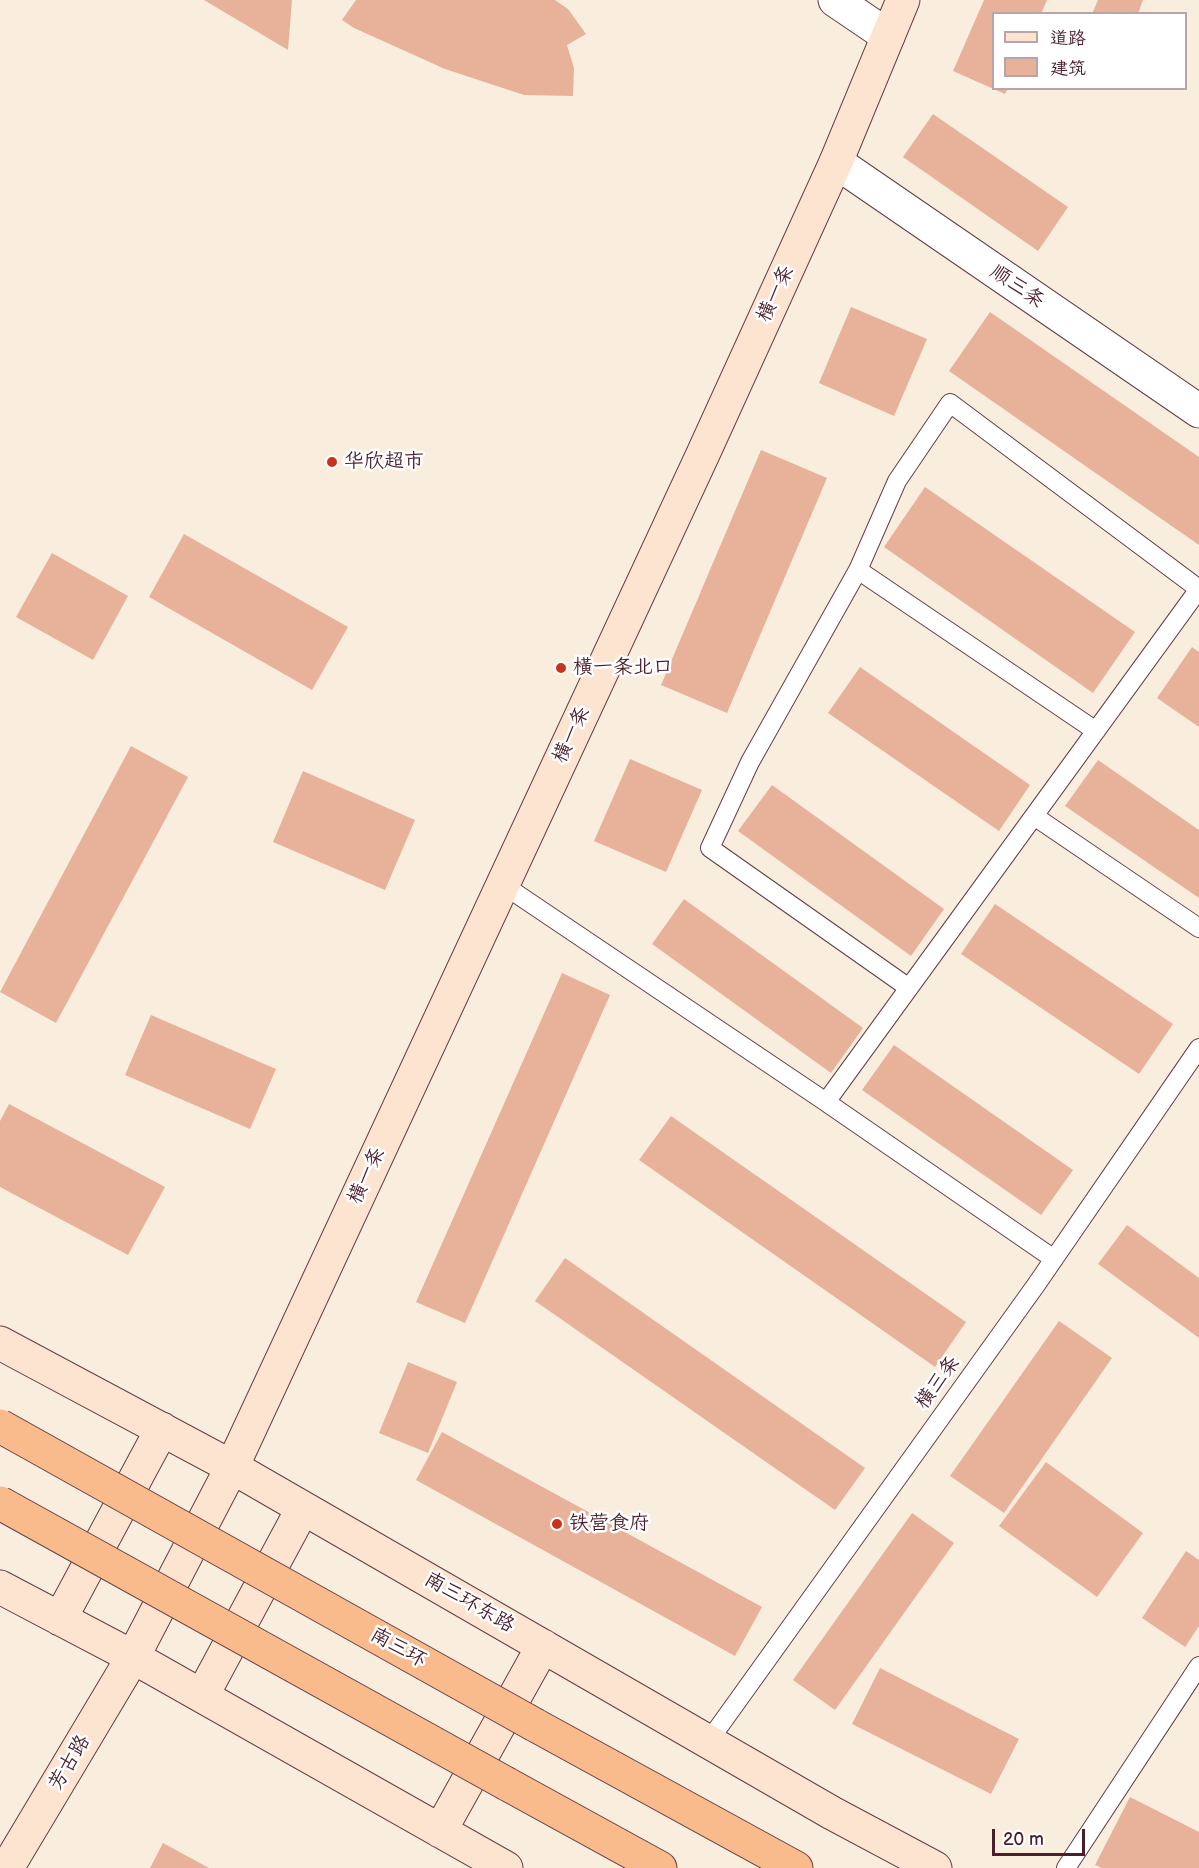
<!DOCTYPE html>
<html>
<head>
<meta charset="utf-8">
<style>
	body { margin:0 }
	#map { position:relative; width:1199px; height:1868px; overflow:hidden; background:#f9edde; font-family:"Balsamiq Sans","LXGW WenKai TC",sans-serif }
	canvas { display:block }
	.legend { position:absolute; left:992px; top:12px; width:195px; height:78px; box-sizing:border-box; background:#fff; border:2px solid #b7a5aa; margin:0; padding:8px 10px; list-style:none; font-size:18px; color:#4a1f2b }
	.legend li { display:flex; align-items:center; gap:12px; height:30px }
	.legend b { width:30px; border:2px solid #b7a5aa }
	.scale { position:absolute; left:992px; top:1829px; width:93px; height:27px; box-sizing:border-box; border:3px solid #4a1f2b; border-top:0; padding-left:8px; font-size:18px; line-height:21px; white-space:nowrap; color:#4a1f2b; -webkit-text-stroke:4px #fff; paint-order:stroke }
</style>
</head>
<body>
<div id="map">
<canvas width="1199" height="1868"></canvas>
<ul class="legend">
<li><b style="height:8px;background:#fde4d1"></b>道路</li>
<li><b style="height:16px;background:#e8b29a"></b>建筑</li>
</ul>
<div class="scale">20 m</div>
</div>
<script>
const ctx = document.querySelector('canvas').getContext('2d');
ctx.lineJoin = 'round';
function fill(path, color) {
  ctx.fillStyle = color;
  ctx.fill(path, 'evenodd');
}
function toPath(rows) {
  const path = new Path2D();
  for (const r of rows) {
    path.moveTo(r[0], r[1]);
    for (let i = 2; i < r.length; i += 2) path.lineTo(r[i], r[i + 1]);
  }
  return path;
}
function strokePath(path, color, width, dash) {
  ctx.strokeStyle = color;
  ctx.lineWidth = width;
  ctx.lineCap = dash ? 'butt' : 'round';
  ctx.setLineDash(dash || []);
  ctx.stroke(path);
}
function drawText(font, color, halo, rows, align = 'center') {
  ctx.font = font + ' "Balsamiq Sans","LXGW WenKai TC",sans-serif';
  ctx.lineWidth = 5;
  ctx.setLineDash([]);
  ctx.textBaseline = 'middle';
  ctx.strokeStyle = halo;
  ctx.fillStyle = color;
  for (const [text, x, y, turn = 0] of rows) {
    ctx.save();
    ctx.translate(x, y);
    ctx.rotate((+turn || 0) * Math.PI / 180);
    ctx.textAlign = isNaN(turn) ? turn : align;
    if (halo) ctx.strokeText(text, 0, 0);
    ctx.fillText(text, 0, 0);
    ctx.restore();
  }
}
const building = toPath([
	[204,0,292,0,288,50],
	[356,0,555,0,568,9,586,34,567,45,574,68,573,96,524,95,445,69,354,28,342,20],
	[984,0,1047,0,1041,14,994,14,994,88,1008,88,1005,94,953,71],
	[1098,0,1143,0,1138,14,1092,14],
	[933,114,1068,207,1038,251,903,157],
	[851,307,927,339,894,416,819,383],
	[990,312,1199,457,1199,545,949,371],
	[761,450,827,478,727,713,661,685],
	[925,487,1135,632,1093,693,884,547],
	[184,534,348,627,312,690,149,597],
	[52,553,128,596,93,660,16,617],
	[1192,647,1199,652,1199,727,1157,698],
	[860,667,1030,785,999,831,828,713],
	[131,746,188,777,56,1023,0,992],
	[630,759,702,790,666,872,594,841],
	[1098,760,1199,830,1199,898,1065,806],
	[303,771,415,820,385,890,273,842],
	[772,785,944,909,911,956,738,831],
	[684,899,863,1028,831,1073,652,944],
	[995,904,1173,1024,1139,1074,961,954],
	[562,973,610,995,465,1323,416,1302],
	[151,1015,276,1069,250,1129,125,1075],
	[894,1045,1073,1170,1041,1215,862,1090],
	[9,1104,165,1187,128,1255,0,1187,0,1121],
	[671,1116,966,1322,935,1367,639,1160],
	[1127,1225,1199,1278,1199,1338,1098,1264],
	[565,1258,865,1468,835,1510,535,1301],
	[1059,1321,1112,1358,1004,1513,950,1476],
	[408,1362,457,1382,428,1453,379,1433],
	[442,1432,762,1607,735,1656,416,1480],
	[1046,1462,1143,1533,1097,1597,999,1526],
	[912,1513,954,1543,835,1710,793,1680],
	[1186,1551,1199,1560,1199,1626,1185,1647,1142,1618],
	[880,1668,1019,1739,991,1794,852,1724],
	[1130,1797,1199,1832,1199,1868,1102,1868,1095,1865],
	[163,1843,209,1868,150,1868]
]);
const lane = toPath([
	[858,570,1096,731],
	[1034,816,1199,928],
	[502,884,826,1102],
	[909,988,710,848,750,762,858,570,897,481,950,403,1199,589],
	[1054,1259,826,1102,1199,589],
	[708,1742,1036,1285,1199,1048],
	[1066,1868,1199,1666]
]);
const street = toPath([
	[835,0,888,36],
	[836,162,1199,411]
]);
const secondary = toPath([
	[0,1343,232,1467,832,1813,935,1868],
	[0,1587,133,1657,506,1868],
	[60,1619,162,1429],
	[202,1696,303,1508],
	[440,1831,543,1646],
	[7,1868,133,1657,232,1467,703,454,836,162,903,0]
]);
const highway = toPath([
	[535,1725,796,1868],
	[507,1784,660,1868]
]);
const highwayBridge = toPath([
	[0,1426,535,1725],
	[0,1503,507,1784]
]);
const markers = [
	[332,462,6,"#c8321e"],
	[561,668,6,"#c8321e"],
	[557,1524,6,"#c8321e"]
];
const streetNames = [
	["顺三条",1017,287,34],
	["横一条",776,294,-65],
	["横一条",572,735,-65],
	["横一条",367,1176,-65],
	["横三条",938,1383,-54],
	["南三环东路",469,1603,30],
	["南三环",398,1648,29],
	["芳古路",70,1763,-59]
];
const poiNames = [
	["华欣超市",344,462],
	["横一条北口",573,668],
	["铁营食府",569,1524]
];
fill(building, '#e8b29a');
strokePath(lane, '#643e46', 20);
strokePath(street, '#643e46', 35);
strokePath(secondary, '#643e46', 35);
strokePath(highway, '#643e46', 35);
strokePath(lane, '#fff', 18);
strokePath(street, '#fff', 33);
strokePath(secondary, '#fde4d1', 33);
strokePath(highway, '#fabb8c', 33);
strokePath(highwayBridge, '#643e46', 35, []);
strokePath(highwayBridge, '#fabb8c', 33);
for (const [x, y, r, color] of markers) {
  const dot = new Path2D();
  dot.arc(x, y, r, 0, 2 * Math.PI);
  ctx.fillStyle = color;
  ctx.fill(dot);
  strokePath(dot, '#fff', 2);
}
drawText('20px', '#4a1f2b', '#fff', streetNames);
drawText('20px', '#4a1f2b', '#fff', poiNames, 'left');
</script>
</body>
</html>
